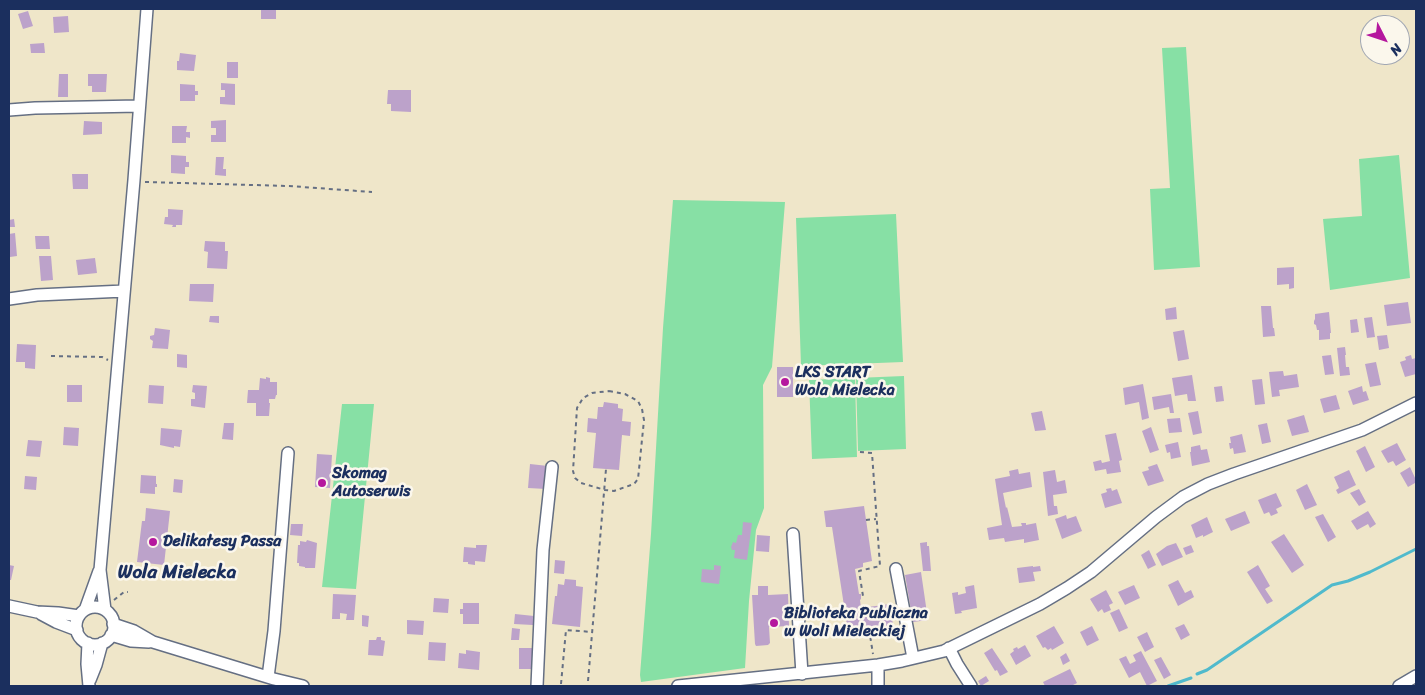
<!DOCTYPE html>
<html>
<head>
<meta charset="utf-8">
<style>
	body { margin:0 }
	#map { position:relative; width:1425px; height:695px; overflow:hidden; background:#efe6c9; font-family:Sriracha,sans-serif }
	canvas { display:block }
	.frame { position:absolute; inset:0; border:10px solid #1b2f5e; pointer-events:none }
	.north { position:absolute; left:1360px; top:15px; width:50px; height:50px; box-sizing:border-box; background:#fbf7ec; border:1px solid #a1a7b3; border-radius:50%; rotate:131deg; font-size:14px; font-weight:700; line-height:20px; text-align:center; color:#1b2f5e }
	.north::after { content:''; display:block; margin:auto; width:18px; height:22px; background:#b5179e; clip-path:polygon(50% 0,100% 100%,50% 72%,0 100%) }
</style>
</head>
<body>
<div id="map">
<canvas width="1425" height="695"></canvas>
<div class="frame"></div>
<div class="north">N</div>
</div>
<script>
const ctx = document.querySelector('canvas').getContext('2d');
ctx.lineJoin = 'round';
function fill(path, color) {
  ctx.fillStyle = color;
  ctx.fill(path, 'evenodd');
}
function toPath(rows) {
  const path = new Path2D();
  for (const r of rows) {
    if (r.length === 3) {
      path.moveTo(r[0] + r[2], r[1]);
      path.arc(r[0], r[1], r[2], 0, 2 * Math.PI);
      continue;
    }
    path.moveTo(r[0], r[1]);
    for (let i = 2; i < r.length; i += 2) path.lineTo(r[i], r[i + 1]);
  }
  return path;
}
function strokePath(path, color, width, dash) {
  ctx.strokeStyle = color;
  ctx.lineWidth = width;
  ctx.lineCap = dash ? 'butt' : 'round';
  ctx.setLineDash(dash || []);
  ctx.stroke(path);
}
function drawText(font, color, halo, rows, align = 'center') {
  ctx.font = font + ' Sriracha,sans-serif';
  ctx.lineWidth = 5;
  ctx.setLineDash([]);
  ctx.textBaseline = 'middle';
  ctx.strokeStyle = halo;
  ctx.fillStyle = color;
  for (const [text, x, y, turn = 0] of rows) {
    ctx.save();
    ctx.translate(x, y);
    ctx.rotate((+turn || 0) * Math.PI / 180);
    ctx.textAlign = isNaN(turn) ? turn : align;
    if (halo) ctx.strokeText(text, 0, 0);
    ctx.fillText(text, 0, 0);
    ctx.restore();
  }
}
const green = toPath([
	[1186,47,1200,267,1154,270,1150,189,1170,188,1162,48],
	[1399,155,1410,278,1330,290,1323,219,1362,216,1359,159],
	[673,200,785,202,772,367,763,385,764,508,756,530,749,601,745,668,641,682,640,675,651,534,663,328],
	[896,214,903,362,801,366,796,218],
	[904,376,906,449,858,451,856,378],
	[855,378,857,457,812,459,809,380],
	[342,404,374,404,356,589,322,587]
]);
const stream = toPath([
	[1197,674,1207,670,1332,585,1348,581,1370,572,1416,549],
	[1168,686,1191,678]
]);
const building = toPath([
	[261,9,276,9,276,19,261,19],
	[28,11,33,26,23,29,18,14],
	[68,16,69,32,54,33,53,17],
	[44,43,45,53,31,53,30,44],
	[180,53,196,55,194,71,177,70,177,61,179,61],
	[227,62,238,62,238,78,227,78],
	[59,74,68,74,68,97,58,97],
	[88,74,107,74,106,92,92,92,92,86,88,86],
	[221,83,235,84,235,105,220,104,220,97,225,97,225,90,221,90],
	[180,84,195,85,195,91,198,91,198,95,195,95,195,101,180,101],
	[388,90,411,90,411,112,391,111,391,104,387,104],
	[226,120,226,142,211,142,211,135,216,135,216,128,211,128,211,121],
	[84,121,102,122,102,134,83,135],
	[172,126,187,126,186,132,190,132,190,138,186,137,186,143,172,143],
	[171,155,186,156,186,162,189,162,189,167,185,167,185,174,171,173],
	[216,157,224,157,223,169,226,169,226,176,215,175],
	[72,174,88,174,88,189,73,189],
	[168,209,183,210,182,225,176,225,176,227,172,227,173,225,164,224,165,217,168,217],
	[14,219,15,227,9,227,9,220],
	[15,233,17,256,10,257,9,234],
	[35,236,49,236,50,249,36,249],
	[205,241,225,242,225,251,228,251,227,269,207,268,208,252,204,251],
	[39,256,51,256,53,280,41,281],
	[95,258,97,273,78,275,76,260],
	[1294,267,1294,288,1289,289,1289,284,1277,285,1277,268],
	[190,284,214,284,213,302,189,301],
	[1408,302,1411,323,1387,326,1384,305],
	[1261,306,1271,306,1273,328,1274,328,1275,336,1263,337],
	[1176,307,1177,319,1166,320,1165,309],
	[1329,312,1331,333,1330,333,1330,339,1319,340,1319,330,1317,330,1316,325,1314,324,1314,321,1315,319,1315,314],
	[210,316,219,316,219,323,209,322],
	[1372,317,1375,337,1367,338,1364,318],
	[1357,319,1359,332,1351,333,1350,320],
	[155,328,170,330,168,349,152,348,153,341,150,339,150,336,154,335],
	[1184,330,1189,359,1178,361,1173,332],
	[1387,335,1389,348,1379,350,1377,336],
	[17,344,36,345,35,369,25,368,25,362,16,362],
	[1345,347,1346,355,1345,355,1346,367,1349,367,1350,375,1340,376,1337,348],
	[177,354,187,355,187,368,177,367],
	[1331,355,1334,374,1325,375,1322,356],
	[1411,355,1412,359,1416,358,1416,374,1405,377,1400,362,1406,360,1405,357],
	[1376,362,1381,385,1370,387,1365,364],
	[777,367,793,367,793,397,777,397],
	[1283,371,1284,376,1297,374,1299,387,1279,390,1280,396,1272,397,1269,372],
	[1192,375,1196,401,1188,401,1187,394,1175,396,1172,378],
	[266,377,270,378,270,382,277,382,277,395,276,395,275,399,269,399,269,403,270,403,269,416,256,416,256,403,247,403,248,390,259,390,260,378,266,379],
	[1262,379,1265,404,1255,405,1252,380],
	[1143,384,1149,418,1142,420,1139,402,1125,405,1123,388],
	[67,385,82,385,82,402,67,402],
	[149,385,164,386,163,404,148,403],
	[193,385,207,386,205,408,191,406,191,399,195,399,195,393,192,392],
	[1222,386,1224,401,1216,402,1214,387],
	[1362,386,1363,392,1366,391,1369,400,1353,405,1348,391],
	[1171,394,1174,413,1170,413,1169,407,1154,410,1152,397],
	[1336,395,1340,409,1324,413,1320,399],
	[604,402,618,404,618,408,623,409,622,421,631,422,630,436,622,435,619,470,593,468,596,433,587,432,588,418,597,419,598,407,603,407],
	[1042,411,1046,430,1035,431,1031,413],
	[1198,411,1202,433,1193,435,1188,413],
	[1304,415,1309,432,1292,436,1287,420],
	[1180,418,1182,432,1169,433,1167,419],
	[224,423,234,423,233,440,222,439],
	[1267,423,1271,442,1262,444,1258,425],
	[64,427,79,428,78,446,63,445],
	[1151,427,1159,450,1150,453,1142,431],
	[161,428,182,430,180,447,174,446,174,448,160,445],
	[1116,433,1122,460,1119,461,1121,472,1107,474,1106,469,1095,471,1093,462,1101,460,1102,463,1110,461,1105,435],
	[1242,434,1246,452,1234,454,1233,448,1230,449,1229,443,1231,443,1230,437],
	[28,440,42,441,40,457,26,456],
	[1178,442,1181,457,1171,459,1170,452,1167,453,1165,445],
	[1397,443,1406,460,1396,466,1393,461,1388,463,1381,451],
	[1200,445,1201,450,1207,449,1210,462,1192,466,1190,452,1191,452,1191,447],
	[1365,446,1375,467,1366,472,1356,451],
	[317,454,332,455,330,488,315,487],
	[530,464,548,466,546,489,528,488],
	[1157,464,1164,481,1148,486,1142,472,1149,470,1148,467],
	[1410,467,1416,480,1416,486,1415,483,1408,487,1400,473],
	[1018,469,1019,474,1030,472,1032,487,1003,493,1006,508,1007,507,1012,527,1022,526,1021,523,1026,523,1026,525,1036,523,1039,540,1024,543,1024,539,1005,542,1004,538,989,540,987,528,1002,525,995,479,1010,476,1009,471],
	[1055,470,1057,482,1065,480,1067,493,1053,495,1054,506,1057,506,1058,514,1048,516,1043,472],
	[1349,470,1356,485,1338,494,1336,490,1339,488,1334,477],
	[141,475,156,476,156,484,157,484,157,487,155,487,155,494,140,493],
	[25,476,37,477,36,490,24,489],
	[174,479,183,480,182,493,173,492],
	[1307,484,1317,505,1305,510,1296,490],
	[1111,488,1112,491,1117,489,1122,503,1105,508,1101,494,1107,492,1106,489],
	[1359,489,1366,502,1359,506,1350,493],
	[1276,493,1282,506,1276,509,1278,513,1271,516,1269,512,1264,514,1258,500],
	[864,506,872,561,863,563,863,567,855,569,859,594,861,594,861,599,860,600,861,608,890,604,893,625,848,632,832,527,826,527,824,511],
	[146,508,170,511,164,565,137,562,142,521,145,521],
	[1245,511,1250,523,1231,531,1225,519],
	[1368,511,1376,524,1370,528,1368,524,1357,530,1351,521],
	[1323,514,1336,537,1328,542,1315,517],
	[1066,515,1067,519,1076,516,1082,531,1062,539,1055,519],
	[1207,517,1213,532,1203,537,1203,535,1196,538,1191,525],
	[743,522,752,523,747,560,734,558,735,550,732,550,731,547,733,542,736,543,738,535,742,535],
	[291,524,303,524,302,536,290,535],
	[1284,534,1304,565,1292,573,1271,542],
	[757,535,770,536,769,552,756,551],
	[307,540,317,543,315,568,305,568,305,567,299,566,299,563,297,563,298,545,300,545,300,541,306,542],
	[927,542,927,546,929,546,931,571,923,571,920,543],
	[1176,543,1183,557,1162,566,1156,554,1167,546],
	[476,545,487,545,485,562,475,561,475,565,468,564,468,562,463,562,464,547,476,548],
	[1191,545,1194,552,1186,555,1183,548],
	[1149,550,1156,565,1148,569,1141,555],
	[555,560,565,561,564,574,554,573],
	[9,565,14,566,11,580,9,580],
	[714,565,721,566,719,584,701,582,702,569,714,570],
	[1258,565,1270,586,1265,589,1273,601,1267,604,1247,572],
	[1033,566,1033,567,1040,566,1041,571,1033,572,1035,581,1019,583,1017,568],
	[921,572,928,620,913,622,905,575],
	[565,579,576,580,576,586,583,587,580,627,552,624,555,596,557,596,558,584,564,585],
	[1178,580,1185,593,1191,590,1194,597,1178,606,1168,585],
	[974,585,977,608,961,611,962,613,955,614,952,593,958,592,958,595,966,593,965,587],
	[1134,585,1140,598,1125,605,1118,592],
	[758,586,768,586,768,595,788,594,789,626,769,627,770,643,768,645,756,646,755,644,752,595,758,595],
	[1106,590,1113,603,1109,605,1111,610,1104,613,1102,609,1098,612,1090,599],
	[333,594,356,595,354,620,346,620,347,614,340,613,340,619,332,619],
	[434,598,449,599,448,613,433,612],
	[463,603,479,603,479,624,463,624,463,614,460,614,460,609,463,609],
	[1119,609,1128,628,1119,632,1110,613],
	[515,614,534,616,533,625,514,624],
	[362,615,369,616,368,627,362,626],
	[407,620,424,621,423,635,407,634],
	[1184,624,1190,635,1181,640,1175,628],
	[1054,626,1064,643,1052,650,1051,648,1048,650,1045,647,1043,648,1036,636],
	[1092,626,1099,640,1087,646,1080,632],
	[512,628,520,629,519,640,511,640],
	[1147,632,1154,647,1145,652,1137,637],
	[377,637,381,637,381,640,385,641,383,656,368,655,369,640,376,640],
	[429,642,446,643,445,661,428,660],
	[1025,645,1031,656,1016,665,1010,654,1014,651,1013,649,1017,647,1018,649],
	[519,648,534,648,534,669,519,669],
	[992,648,1008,672,1000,676,997,670,995,671,984,653],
	[466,650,480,652,479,670,458,668,459,653,466,654],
	[1141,651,1157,681,1147,686,1140,672,1129,678,1119,659,1126,656,1130,664,1136,661,1133,655],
	[1066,653,1070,661,1063,665,1060,657],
	[1161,657,1171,675,1164,679,1154,660],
	[1070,669,1077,683,1071,686,1045,686,1043,682],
	[986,676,989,681,981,686,978,681]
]);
const path = toPath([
	[145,182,289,186,372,192],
	[51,356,102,357,108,360],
	[609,391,625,394,638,401,642,409,644,420,638,479,634,484,614,491,605,490,581,483,575,478,573,471,577,408,583,398,592,393,609,391],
	[860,452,872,453,880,566,859,571,863,596,861,597],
	[866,520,876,519],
	[114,600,124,592,128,592],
	[869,629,873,654],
	[588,681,606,469],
	[561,684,566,630,592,632]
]);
const minor = toPath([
	[9,110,35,108,139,106],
	[9,299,37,295,124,291],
	[793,534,802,674],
	[896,569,913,658],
	[9,606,37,612,58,613,79,616],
	[95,626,19],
	[85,610,99,571],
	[105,610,100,570,134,180,147,9],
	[41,614,56,622,77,630],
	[113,624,134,631,153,642,274,679,303,686],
	[111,635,131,641,149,642],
	[88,643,87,664,89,686],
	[949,648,957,664,971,686],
	[268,677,274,631,288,453],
	[90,680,96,665,102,643],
	[537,686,543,550,552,467],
	[678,686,878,665,902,661,944,651,1040,604,1067,588,1091,572,1156,517,1183,497,1208,484,1234,474,1362,430,1416,403],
	[878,686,878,665],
	[1399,686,1416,676]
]);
const markers = [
	[785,382,5,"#b5179e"],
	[322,483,5,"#b5179e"],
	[153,542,5,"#b5179e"],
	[774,623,5,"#b5179e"]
];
const poiNames = [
	["LKS START",795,373],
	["Wola Mielecka",795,391],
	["Skomag",332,474],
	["Autoserwis",332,492],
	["Delikatesy Passa",163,542],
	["Biblioteka Publiczna",784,614],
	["w Woli Mieleckiej",784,632]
];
const quarterNames = [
	["Wola Mielecka",177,573]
];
fill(green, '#87e0a5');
strokePath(stream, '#50bacc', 3);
fill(building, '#bca2ca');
strokePath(minor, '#656f83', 14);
strokePath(path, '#656f83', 2, [4, 4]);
strokePath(minor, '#fff', 11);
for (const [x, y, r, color] of markers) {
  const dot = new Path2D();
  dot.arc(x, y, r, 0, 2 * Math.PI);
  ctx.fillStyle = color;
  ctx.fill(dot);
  strokePath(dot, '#fbf7ec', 2);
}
drawText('bold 16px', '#1b2f5e', '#fbf7ec', poiNames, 'left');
drawText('bold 19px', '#1b2f5e', '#fbf7ec', quarterNames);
</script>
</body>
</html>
